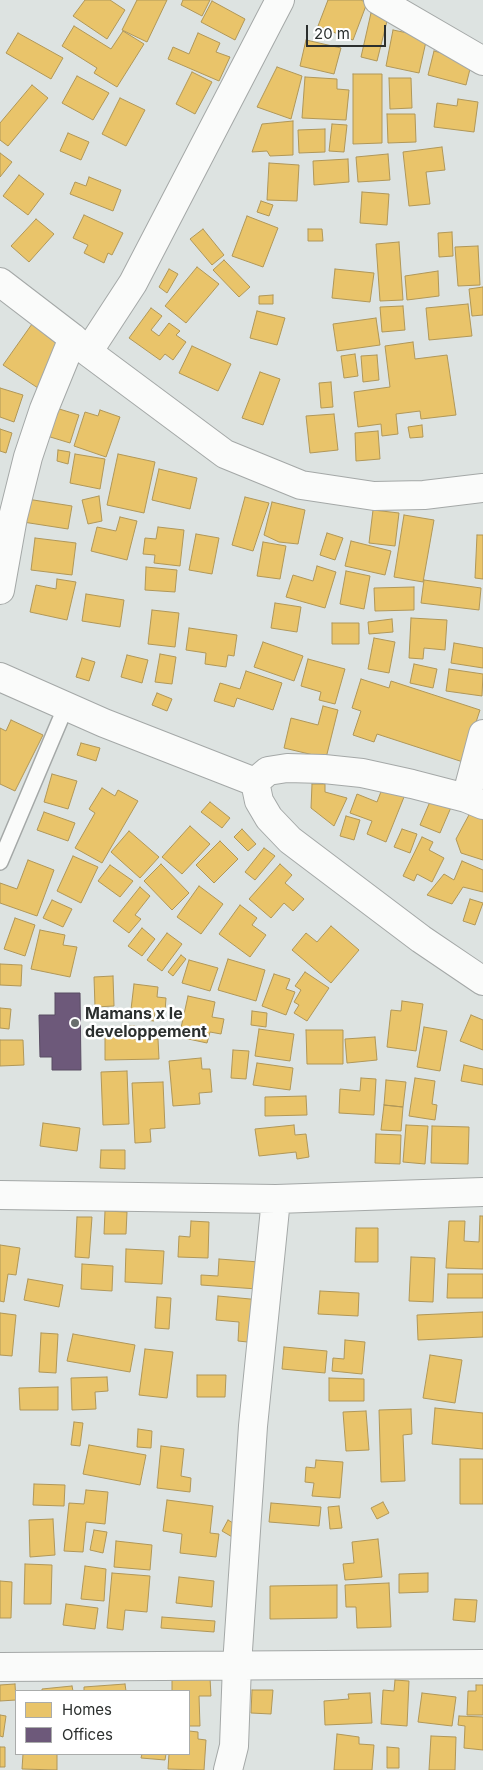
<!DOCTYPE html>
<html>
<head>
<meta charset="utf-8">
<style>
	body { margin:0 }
	#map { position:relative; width:483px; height:1770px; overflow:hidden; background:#dde3e1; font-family:Inter,sans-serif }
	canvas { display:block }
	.legend { position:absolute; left:15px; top:1690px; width:175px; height:65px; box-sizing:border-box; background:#fff; border:1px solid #aaacab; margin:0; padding:6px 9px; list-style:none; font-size:15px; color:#2b2f2e }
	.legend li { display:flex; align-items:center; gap:10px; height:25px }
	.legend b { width:25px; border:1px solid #aaacab }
	.scale { position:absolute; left:306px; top:25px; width:80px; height:22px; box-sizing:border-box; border:2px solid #2b2f2e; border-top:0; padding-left:6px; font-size:15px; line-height:18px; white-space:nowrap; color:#2b2f2e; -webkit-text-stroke:4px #fff; paint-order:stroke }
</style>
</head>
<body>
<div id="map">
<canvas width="483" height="1770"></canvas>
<ul class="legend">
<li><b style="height:14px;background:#e9c46a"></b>Homes</li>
<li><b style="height:14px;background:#6d597a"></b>Offices</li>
</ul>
<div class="scale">20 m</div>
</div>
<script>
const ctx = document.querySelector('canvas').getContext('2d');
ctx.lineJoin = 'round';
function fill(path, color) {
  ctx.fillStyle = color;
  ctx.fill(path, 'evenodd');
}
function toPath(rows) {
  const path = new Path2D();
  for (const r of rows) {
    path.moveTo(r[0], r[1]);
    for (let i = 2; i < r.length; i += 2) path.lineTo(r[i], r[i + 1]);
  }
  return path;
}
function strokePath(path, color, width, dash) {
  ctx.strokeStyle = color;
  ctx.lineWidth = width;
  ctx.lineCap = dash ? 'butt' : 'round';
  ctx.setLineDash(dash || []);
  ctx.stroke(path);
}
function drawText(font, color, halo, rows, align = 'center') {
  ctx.font = font + ' Inter,sans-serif';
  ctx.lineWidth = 5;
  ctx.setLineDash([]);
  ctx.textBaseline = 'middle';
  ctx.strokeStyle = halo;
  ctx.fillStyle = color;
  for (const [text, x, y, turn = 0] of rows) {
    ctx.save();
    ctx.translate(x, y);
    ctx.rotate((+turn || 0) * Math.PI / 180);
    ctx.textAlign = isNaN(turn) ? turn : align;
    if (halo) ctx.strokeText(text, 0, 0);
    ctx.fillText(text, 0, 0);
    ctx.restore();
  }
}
const homes = toPath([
	[85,0,110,0,125,10,107,39,73,16,85,0],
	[137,0,167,0,147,42,122,30,137,0],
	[183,0,210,0,202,16,181,5,183,0],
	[328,0,361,0,367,3,353,40,318,26,328,0],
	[212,1,245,19,235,40,201,22,212,1],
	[371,13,388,17,377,61,361,57,371,13],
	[74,26,111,49,123,31,144,44,117,87,94,73,97,68,62,46,74,26],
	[393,30,427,37,419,73,386,66,393,30],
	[18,33,63,58,51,79,6,53,18,33],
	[198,33,220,43,216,52,230,57,219,81,168,59,173,47,189,54,198,33],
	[306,40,341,48,334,74,300,66,306,40],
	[434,51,472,61,466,85,428,75,434,51],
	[277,67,302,76,291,119,257,107,277,67],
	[192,72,212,82,195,114,176,104,192,72],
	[353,74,382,74,382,143,353,144,353,74],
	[77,76,109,93,93,120,62,103,77,76],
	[305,77,337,79,337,89,349,90,346,120,302,118,305,77],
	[389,78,411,78,412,108,390,109,389,78],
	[32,85,48,98,8,146,0,140,0,123,32,85],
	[120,98,145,110,126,146,102,134,120,98],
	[458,99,478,102,474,132,434,127,437,103,457,106,458,99],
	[387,114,415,114,416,142,388,143,387,114],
	[293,121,293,155,270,156,267,151,252,152,262,124,293,121],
	[332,124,347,125,344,152,329,151,332,124],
	[325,129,325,152,299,153,298,130,325,129],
	[68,133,89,142,81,160,60,151,68,133],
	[442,147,445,170,426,172,430,204,409,206,403,152,442,147],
	[0,153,12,162,0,177,0,153],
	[388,154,390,180,358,182,356,157,388,154],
	[348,159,349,182,314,185,313,161,348,159],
	[269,163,299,165,297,201,267,200,269,163],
	[19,175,44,194,28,215,3,196,19,175],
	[89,177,121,190,113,211,70,194,75,182,86,186,89,177],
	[362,192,389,194,387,225,360,223,362,192],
	[261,201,273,205,269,216,257,212,261,201],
	[84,215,123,233,112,255,108,253,104,263,84,253,88,245,73,238,84,215],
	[247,216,278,228,263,267,232,256,247,216],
	[36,219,54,234,29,262,11,246,36,219],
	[203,229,224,255,212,265,190,239,203,229],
	[308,229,322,229,323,241,308,241,308,229],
	[452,232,453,256,439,257,438,233,452,232],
	[399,242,403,300,380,301,376,244,399,242],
	[478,246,480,285,458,286,455,247,478,246],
	[224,260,250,287,239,297,213,270,224,260],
	[197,267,219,284,186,323,165,306,197,267],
	[169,269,178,274,167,293,159,287,169,269],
	[335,269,374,273,370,302,332,298,335,269],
	[438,271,439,296,407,300,405,276,438,271],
	[483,287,483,315,472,316,469,289,483,287],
	[273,295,273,304,259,304,259,296,273,295],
	[468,304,472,336,429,340,426,308,468,304],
	[403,306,405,330,382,332,380,307,403,306],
	[151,308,162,316,151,330,159,336,169,323,180,331,176,335,186,342,173,360,165,354,160,360,129,338,151,308],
	[257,311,285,318,277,345,250,338,257,311],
	[376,318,380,345,337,351,333,324,376,318],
	[32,324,58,345,38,388,3,365,32,324],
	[413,342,415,359,447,355,456,415,421,419,420,411,396,414,398,434,382,436,381,424,358,427,354,392,390,387,385,346,413,342],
	[192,346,231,364,218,391,179,373,192,346],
	[355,354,358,376,344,378,341,356,355,354],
	[377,355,379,380,363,382,361,356,377,355],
	[260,372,280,379,263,425,242,418,260,372],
	[331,382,333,407,321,408,319,383,331,382],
	[0,388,23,395,14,422,0,417,0,388],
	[56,408,79,415,70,443,47,436,56,408],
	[100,410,120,417,106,457,74,446,85,412,98,416,100,410],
	[334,414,338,450,310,453,306,416,334,414],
	[422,425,423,437,410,438,408,427,422,425],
	[0,429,12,433,6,453,0,451,0,429],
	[378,431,380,459,356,461,355,433,378,431],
	[58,450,70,452,68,464,57,461,58,450],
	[75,454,105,459,100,489,70,483,75,454],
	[118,454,155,462,144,513,107,505,118,454],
	[159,469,197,478,190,509,152,500,159,469],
	[99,496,102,521,88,524,82,500,99,496],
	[245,497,269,503,253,551,232,545,245,497],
	[27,499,72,506,68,529,23,522,27,499],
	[272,502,305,510,298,544,279,542,264,535,272,502],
	[373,510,399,513,395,546,369,543,373,510],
	[404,515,434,520,423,582,394,577,404,515],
	[120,517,137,521,127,560,91,551,97,527,116,531,120,517],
	[158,527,184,530,180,566,154,563,155,555,143,554,145,538,156,539,158,527],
	[327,533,343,538,335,560,320,555,327,533],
	[196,534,219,538,212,574,189,570,196,534],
	[477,535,483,535,483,579,475,578,477,535],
	[35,538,76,543,72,575,31,570,35,538],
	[351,541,391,551,385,575,345,566,351,541],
	[263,542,286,546,280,579,257,576,263,542],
	[317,566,336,572,325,608,286,597,293,575,313,581,317,566],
	[146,567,177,570,175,592,145,590,146,567],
	[346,571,370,576,364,609,340,604,346,571],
	[57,579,76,582,67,620,30,612,36,585,56,589,57,579],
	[424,580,481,588,479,610,421,603,424,580],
	[414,587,414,610,375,611,374,588,414,587],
	[86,594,124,600,120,627,82,621,86,594],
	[275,603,301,607,297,632,271,628,275,603],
	[152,610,179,613,175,647,148,644,152,610],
	[411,618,447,620,445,650,424,648,423,659,409,658,411,618],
	[392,619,393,632,369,634,368,622,392,619],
	[332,623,359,623,359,644,332,644,332,623],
	[189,628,237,635,234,656,228,655,226,667,205,664,206,653,186,650,189,628],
	[374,638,395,642,389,673,368,669,374,638],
	[263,642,303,656,294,681,254,667,263,642],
	[454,643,483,648,483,668,451,663,454,643],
	[160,654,176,657,172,684,155,682,160,654],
	[127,655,148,660,142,683,121,677,127,655],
	[82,658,95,662,89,681,76,677,82,658],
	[308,659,345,669,335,704,319,700,321,692,301,686,308,659],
	[414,664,437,669,433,688,410,683,414,664],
	[449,669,483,674,482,696,446,691,449,669],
	[246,671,282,683,273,710,237,698,234,707,214,701,220,683,240,689,246,671],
	[361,679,389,688,391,681,480,710,463,762,377,734,374,742,353,735,361,711,352,708,361,679],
	[157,693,172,699,167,711,152,705,157,693],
	[323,706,338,710,326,758,284,748,291,718,318,725,323,706],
	[11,720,43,735,15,791,0,784,0,728,6,731,11,720],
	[81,743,100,748,96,761,77,755,81,743],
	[52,774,77,781,68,809,44,802,52,774],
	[312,784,325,784,325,792,347,798,334,826,311,808,312,784],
	[384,784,406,792,386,842,367,834,372,821,350,813,357,794,377,802,384,784],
	[102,788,115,796,118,790,138,801,102,863,75,848,95,813,89,809,102,788],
	[432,797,452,805,440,833,420,825,432,797],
	[210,802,230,818,222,828,201,812,210,802],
	[44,812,75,823,68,841,37,830,44,812],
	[470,813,483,819,483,860,461,853,456,839,470,813],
	[346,816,360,820,354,840,340,836,346,816],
	[190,826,210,844,182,874,162,857,190,826],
	[242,829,256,844,248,851,234,837,242,829],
	[402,829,417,834,410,853,394,847,402,829],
	[129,831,159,857,140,878,111,852,129,831],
	[422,837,433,842,429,850,444,858,432,882,417,874,414,881,403,876,422,837],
	[220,841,238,859,214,883,196,865,220,841],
	[264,848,275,856,255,880,245,872,264,848],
	[73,856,98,867,81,903,57,891,73,856],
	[28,860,54,870,37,916,0,903,0,883,17,889,28,860],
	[462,861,483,870,483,892,463,887,452,904,427,895,444,874,454,880,462,861],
	[161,864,189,893,172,910,144,881,161,864],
	[280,864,292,875,285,883,304,899,293,911,284,903,271,918,249,899,280,864],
	[110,865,133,881,120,897,98,881,110,865],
	[199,886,223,904,201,934,177,917,199,886],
	[140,887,150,896,135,915,141,919,129,933,113,921,140,887],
	[470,899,483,903,475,925,463,921,470,899],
	[52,900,72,909,63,927,43,918,52,900],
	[240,905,257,918,252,925,266,935,250,957,219,934,240,905],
	[15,918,35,925,25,956,4,949,15,918],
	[331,926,359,950,331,983,292,950,306,933,317,942,331,926],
	[142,928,155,939,142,956,128,946,142,928],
	[40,930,65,935,63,945,77,947,70,977,31,969,40,930],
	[167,933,182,944,162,971,147,960,167,933],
	[181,955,186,959,173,976,168,972,181,955],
	[228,959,265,970,256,1001,218,990,228,959],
	[189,960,218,968,210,991,182,983,189,960],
	[0,964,22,965,21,986,0,985,0,964],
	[305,972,329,988,307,1021,294,1013,299,1005,294,1002,301,990,295,986,305,972],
	[274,974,290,979,286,989,295,992,286,1015,262,1006,274,974],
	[113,976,114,1006,95,1007,94,977,113,976],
	[134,984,158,987,157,997,166,998,165,1012,155,1011,154,1021,130,1018,134,984],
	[188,996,215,1002,212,1017,224,1019,221,1034,210,1032,207,1043,179,1037,188,996],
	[402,1001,423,1004,416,1051,387,1047,391,1010,401,1011,402,1001],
	[0,1008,11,1009,9,1029,0,1028,0,1008],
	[252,1011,267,1013,266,1027,251,1025,252,1011],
	[471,1015,483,1020,483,1050,460,1041,471,1015],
	[134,1026,134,1039,158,1039,159,1059,105,1060,105,1027,134,1026],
	[424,1027,447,1031,440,1071,417,1067,424,1027],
	[259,1029,294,1034,290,1061,255,1056,259,1029],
	[306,1030,343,1030,343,1064,307,1064,306,1030],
	[375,1037,377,1060,347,1063,345,1039,375,1037],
	[0,1040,23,1040,24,1065,0,1066,0,1040],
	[233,1050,249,1051,246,1079,231,1078,233,1050],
	[201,1058,202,1069,210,1069,212,1092,199,1093,200,1104,173,1106,169,1061,201,1058],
	[257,1063,293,1068,290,1090,253,1085,257,1063],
	[464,1065,483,1069,483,1085,461,1081,464,1065],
	[127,1071,129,1124,103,1125,101,1072,127,1071],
	[361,1078,376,1079,374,1115,339,1113,340,1089,360,1091,361,1078],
	[415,1078,435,1081,432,1104,437,1105,435,1120,409,1116,415,1078],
	[386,1080,406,1082,403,1107,384,1105,386,1080],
	[163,1082,165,1128,150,1129,151,1142,135,1143,132,1083,163,1082],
	[306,1096,307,1115,265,1116,265,1097,306,1096],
	[384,1105,403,1107,401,1131,381,1130,384,1105],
	[43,1123,80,1128,77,1151,40,1146,43,1123],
	[294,1125,295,1135,306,1134,309,1157,297,1159,296,1152,259,1156,255,1129,294,1125],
	[406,1125,428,1126,425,1164,403,1162,406,1125],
	[432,1126,469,1127,468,1164,431,1163,432,1126],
	[376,1134,401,1135,400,1164,375,1163,376,1134],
	[101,1150,125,1150,125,1169,100,1168,101,1150],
	[105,1211,127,1212,126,1234,104,1234,105,1211],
	[480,1216,483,1216,483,1269,446,1268,449,1221,465,1221,464,1241,479,1242,480,1216],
	[77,1217,92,1217,89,1258,75,1257,77,1217],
	[191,1221,209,1222,208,1258,178,1257,179,1236,190,1237,191,1221],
	[356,1228,378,1228,378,1262,355,1262,356,1228],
	[0,1245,20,1248,16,1275,8,1274,4,1302,0,1301,0,1245],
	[126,1249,164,1251,162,1284,125,1282,126,1249],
	[411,1257,435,1258,433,1302,409,1301,411,1257],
	[219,1259,259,1262,257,1289,201,1285,201,1275,218,1276,219,1259],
	[82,1264,113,1266,112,1291,81,1289,82,1264],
	[448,1274,483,1274,483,1298,447,1298,448,1274],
	[28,1279,63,1285,59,1307,24,1300,28,1279],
	[320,1291,359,1293,358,1316,318,1314,320,1291],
	[218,1296,261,1300,257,1343,238,1341,239,1322,216,1320,218,1296],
	[157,1297,171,1298,169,1329,155,1328,157,1297],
	[483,1312,483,1337,418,1340,417,1315,483,1312],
	[0,1313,16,1315,12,1356,0,1355,0,1313],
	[41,1333,58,1334,56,1373,39,1372,41,1333],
	[73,1334,135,1345,130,1372,67,1361,73,1334],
	[345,1340,365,1342,362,1374,332,1371,333,1358,344,1359,345,1340],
	[284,1347,327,1351,325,1373,282,1369,284,1347],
	[145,1349,173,1352,167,1398,139,1395,145,1349],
	[430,1355,462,1360,455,1403,423,1398,430,1355],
	[197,1375,226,1375,225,1397,197,1397,197,1375],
	[107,1377,108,1391,95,1392,96,1409,72,1410,71,1378,107,1377],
	[329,1378,364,1379,364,1401,329,1401,329,1378],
	[58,1387,58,1410,20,1410,19,1388,58,1387],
	[435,1408,483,1413,483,1449,432,1444,435,1408],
	[411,1409,412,1434,403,1435,405,1481,381,1482,379,1410,411,1409],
	[366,1411,369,1450,346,1451,343,1412,366,1411],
	[74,1422,83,1423,80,1446,71,1445,74,1422],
	[138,1429,152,1431,151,1448,137,1447,138,1429],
	[89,1445,146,1455,140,1485,83,1474,89,1445],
	[161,1446,184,1449,181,1476,191,1478,190,1492,157,1488,161,1446],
	[460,1459,483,1459,483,1504,460,1504,460,1459],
	[316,1460,343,1462,340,1498,312,1496,314,1483,305,1482,306,1467,315,1468,316,1460],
	[34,1484,65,1485,64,1506,33,1505,34,1484],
	[86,1490,108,1492,105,1524,86,1522,83,1552,64,1551,69,1503,84,1504,86,1490],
	[167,1500,213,1506,210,1533,219,1534,216,1557,180,1553,182,1534,163,1531,167,1500],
	[383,1502,389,1513,377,1519,371,1508,383,1502],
	[271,1503,321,1507,319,1526,269,1522,271,1503],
	[339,1506,342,1528,330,1529,328,1507,339,1506],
	[53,1519,55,1555,30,1557,29,1520,53,1519],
	[228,1520,240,1527,234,1538,222,1531,228,1520],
	[94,1530,107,1532,103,1553,90,1550,94,1530],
	[378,1539,382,1577,345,1580,343,1564,354,1563,352,1542,378,1539],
	[116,1541,152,1545,150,1570,114,1567,116,1541],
	[25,1564,52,1565,51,1604,24,1604,25,1564],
	[85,1566,106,1569,104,1601,81,1599,85,1566],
	[112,1573,150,1576,147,1612,125,1610,123,1630,107,1628,112,1573],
	[428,1573,428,1592,399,1593,399,1574,428,1573],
	[179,1577,214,1581,212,1607,176,1603,179,1577],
	[0,1581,12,1582,11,1618,0,1618,0,1581],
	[389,1583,391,1627,357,1628,356,1607,346,1607,345,1585,389,1583],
	[337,1585,337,1618,270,1619,270,1586,337,1585],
	[455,1599,477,1600,475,1622,453,1620,455,1599],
	[66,1604,98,1608,95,1629,63,1625,66,1604],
	[162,1617,215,1621,214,1632,161,1628,162,1617],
	[172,1678,210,1678,211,1696,199,1696,200,1726,189,1726,189,1691,172,1691,172,1678],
	[395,1680,409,1681,407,1726,381,1724,383,1690,394,1691,395,1680],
	[15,1684,16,1700,0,1701,0,1685,15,1684],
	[125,1684,126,1691,84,1691,84,1687,125,1684],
	[476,1685,483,1685,483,1715,467,1715,468,1691,476,1691,476,1685],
	[72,1686,73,1691,42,1691,42,1689,72,1686],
	[252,1690,273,1690,271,1714,251,1713,252,1690],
	[370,1693,372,1723,325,1725,324,1701,349,1699,348,1694,370,1693],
	[422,1693,456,1697,452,1726,418,1722,422,1693],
	[0,1715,6,1716,3,1737,0,1736,0,1715],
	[459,1716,483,1717,483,1750,464,1748,465,1726,458,1725,459,1716],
	[189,1731,198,1732,198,1739,206,1740,204,1770,168,1769,169,1754,189,1754,189,1731],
	[337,1734,359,1737,359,1744,374,1745,372,1770,334,1770,337,1734],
	[431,1736,456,1737,455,1770,429,1770,431,1736],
	[0,1747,5,1747,5,1767,0,1767,0,1747],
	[387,1747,399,1748,399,1768,387,1768,387,1747],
	[23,1754,57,1754,57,1770,22,1769,23,1754],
	[142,1754,166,1754,165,1760,141,1758,142,1754]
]);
const offices = toPath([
	[55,993,80,993,81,1070,52,1070,52,1057,40,1057,39,1015,55,1015,55,993]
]);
const service = toPath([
	[0,862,66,706]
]);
const minor = toPath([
	[378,0,483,61],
	[0,282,73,338,88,352,225,454,301,485,374,496,424,495,483,488],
	[88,352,133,283,280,0],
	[0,590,13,517,28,457,44,409,73,338],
	[0,677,104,723,255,782],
	[255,782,259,801,269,818,290,840,421,939,483,981],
	[255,782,268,771,287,768,324,769,362,773,412,784,466,798,483,805],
	[466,798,483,734],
	[0,1195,276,1199,483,1192],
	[0,1667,483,1664],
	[228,1770,234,1746,237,1665,253,1426,276,1199]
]);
const markers = [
	[75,1023,5,"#696e6d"]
];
const poiNames = [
	["Mamans x le",85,1014],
	["developpement",85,1032]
];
fill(homes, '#e9c46a');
strokePath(homes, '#b09758', 1);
fill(offices, '#6d597a');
strokePath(offices, '#594c63', 1);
strokePath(service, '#a4a8a7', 18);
strokePath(minor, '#a4a8a7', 30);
strokePath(service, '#fafbfa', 15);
strokePath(minor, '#fafbfa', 28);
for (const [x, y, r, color] of markers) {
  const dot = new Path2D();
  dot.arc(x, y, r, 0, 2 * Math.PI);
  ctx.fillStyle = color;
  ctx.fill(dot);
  strokePath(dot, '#fff', 2);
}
drawText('bold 16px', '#2b2f2e', '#fff', poiNames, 'left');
</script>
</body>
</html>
